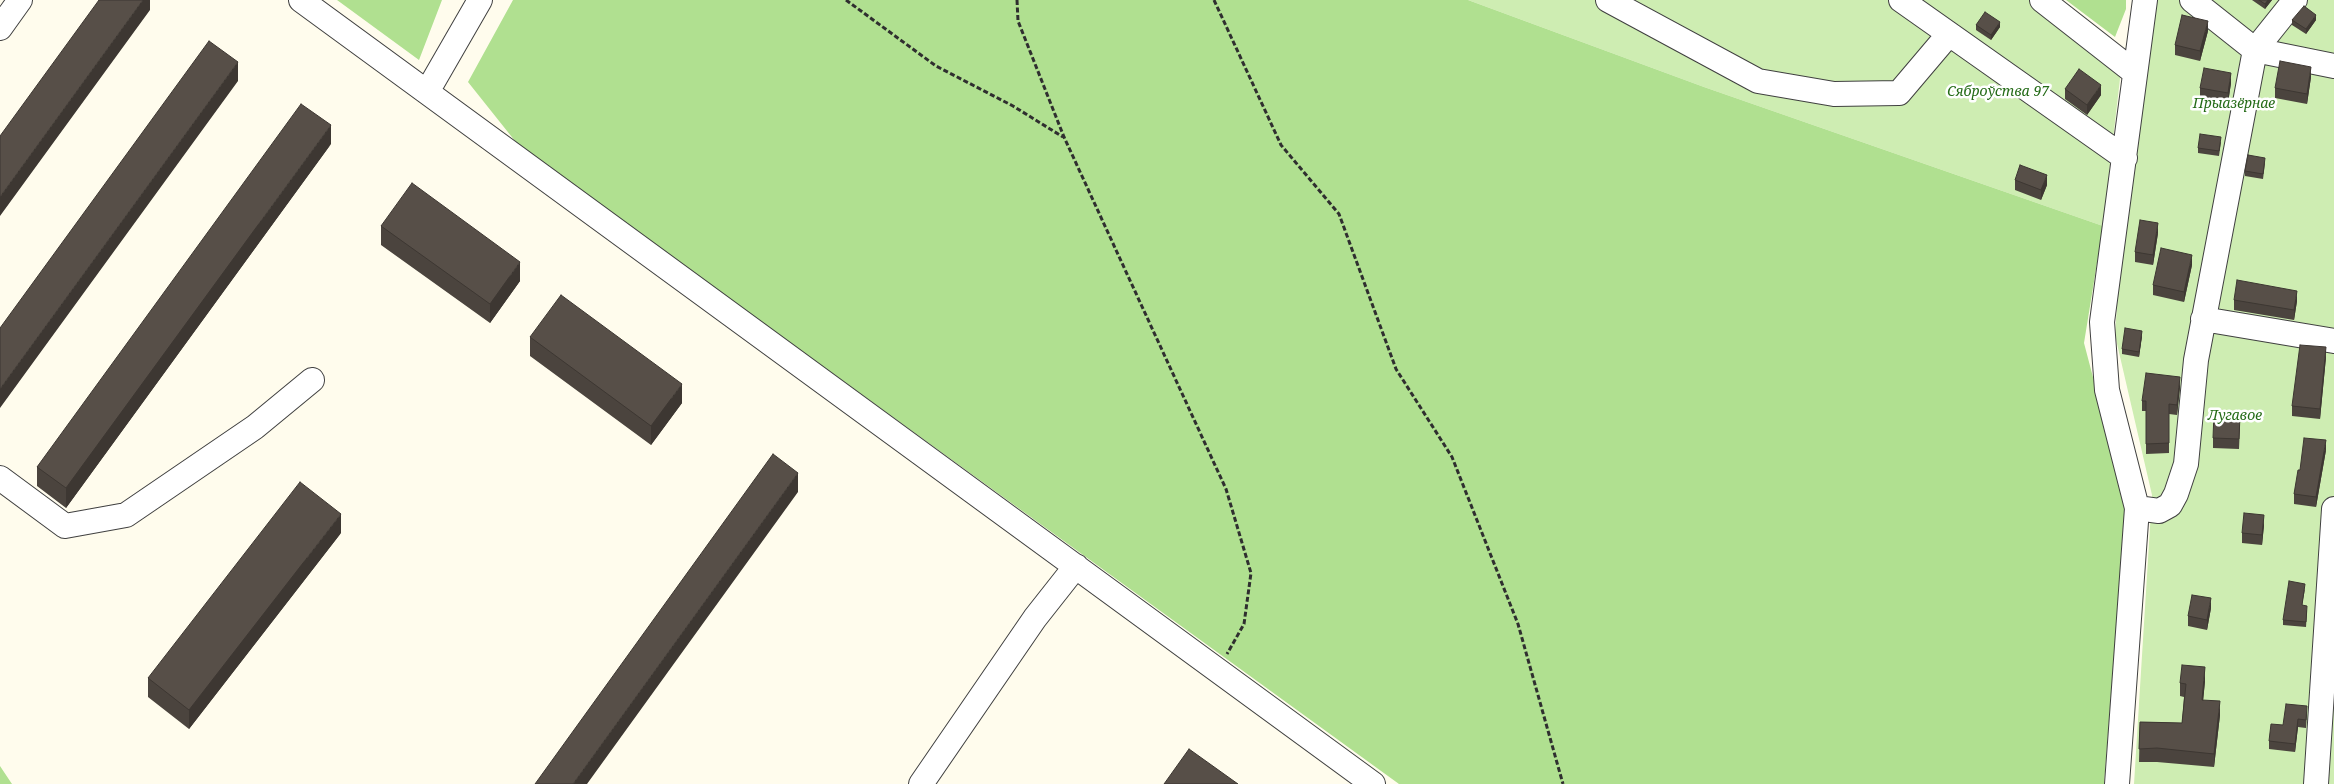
<!DOCTYPE html>
<html>
<head>
<meta charset="utf-8">
<style>
	body { margin:0 }
	canvas { display:block; background:#fffced }
</style>
</head>
<body>
<canvas width="2334" height="784"></canvas>
<script>
const ctx = document.querySelector('canvas').getContext('2d');
ctx.lineJoin = 'round';
function fill(path, color) {
  ctx.fillStyle = color;
  ctx.fill(path, 'evenodd');
}
function toPath(rows) {
  const path = new Path2D();
  for (const r of rows) {
    path.moveTo(r[0], r[1]);
    for (let i = 2; i < r.length; i += 2) path.lineTo(r[i], r[i + 1]);
  }
  return path;
}
function strokePath(path, color, width, dash) {
  ctx.strokeStyle = color;
  ctx.lineWidth = width;
  ctx.lineCap = dash ? 'butt' : 'round';
  ctx.setLineDash(dash || []);
  ctx.stroke(path);
}
function drawText(font, color, halo, rows, align = 'center') {
  ctx.font = font + ' "Noto Serif",serif';
  ctx.lineWidth = 5;
  ctx.setLineDash([]);
  ctx.textBaseline = 'middle';
  ctx.strokeStyle = halo;
  ctx.fillStyle = color;
  for (const [text, x, y, turn = 0] of rows) {
    ctx.save();
    ctx.translate(x, y);
    ctx.rotate((+turn || 0) * Math.PI / 180);
    ctx.textAlign = isNaN(turn) ? turn : align;
    if (halo) ctx.strokeText(text, 0, 0);
    ctx.fillText(text, 0, 0);
    ctx.restore();
  }
}
const green = toPath([
	[1468,0,2030,0,2121,70,2103,226,1704,87],
	[2150,0,2334,0,2334,784,2134,784,2152,495,2115,335,2122,232]
]);
const forest = toPath([
	[337,0,442,0,419,60],
	[513,0,1468,0,1704,87,2103,226,2084,343,2126,503,2104,784,1399,784,519,146,468,82],
	[2066,0,2126,0,2126,9,2115,37],
	[0,766,12,784,0,784]
]);
const path = toPath([
	[846,0,936,66,1013,106,1063,137],
	[1017,0,1018,21,1064,137,1226,489,1251,573,1244,624,1227,654],
	[1214,0,1281,145,1339,214,1396,369,1452,457,1518,624,1563,784]
]);
const minor = toPath([
	[301,0,1373,784],
	[1608,0,1758,81,1834,94,1899,93,1949,34],
	[1901,0,2125,158],
	[2042,0,2134,72],
	[2192,0,2255,50,2334,66],
	[0,28,20,0],
	[427,92,480,0],
	[2203,319,2334,341],
	[0,478,65,526,126,515,255,427,312,380],
	[2137,508,2159,511,2170,505,2176,494,2186,464,2196,360,2255,50,2295,0],
	[921,784,1035,618,1076,566],
	[2117,784,2137,508,2107,390,2102,322,2145,0],
	[2316,784,2334,509]
]);
const wall = toPath([
	[2252,0,2272,0,2265,9],
	[2292,20,2316,20,2306,34,2292,25],
	[1976,25,2000,27,1991,40,1976,30],
	[2208,31,2200,61,2175,55,2175,45],
	[2311,77,2307,104,2275,98,2275,88],
	[2231,83,2228,103,2200,98,2200,88],
	[2065,89,2101,95,2087,115,2065,99],
	[2221,142,2219,156,2198,153,2198,148],
	[331,144,66,508,37,486,37,467],
	[2265,163,2263,179,2245,176,2245,171],
	[2015,180,2047,185,2041,200,2015,190],
	[381,226,520,281,490,323,381,245],
	[2158,233,2153,265,2135,262,2135,252],
	[2192,265,2184,302,2153,295,2153,285],
	[2234,300,2297,301,2294,320,2234,310],
	[2142,336,2139,357,2122,354,2122,349],
	[530,337,682,403,651,445,530,356],
	[2326,357,2320,419,2292,416,2292,406],
	[2180,387,2177,415,2169,414,2169,453,2146,454,2146,411,2142,411,2142,401],
	[2240,425,2239,449,2213,448,2213,438],
	[2326,450,2316,507,2294,504,2294,494,2300,470],
	[2264,525,2262,545,2242,543,2242,533],
	[341,533,189,729,148,697,148,678],
	[2305,589,2302,605,2307,611,2306,627,2283,625,2283,620],
	[2211,608,2207,630,2188,626,2188,616],
	[2205,681,2203,700,2220,715,2214,767,2157,762,2139,762,2140,722,2182,723,2184,697,2180,696,2180,683],
	[2307,714,2306,728,2298,727,2295,752,2269,749,2269,741,2283,725]
]);
const shadedWall = toPath([
	[143,0,150,0,150,10,0,216,0,197],
	[2268,0,2272,0,2265,9,2265,4],
	[2316,15,2316,20,2306,34,2306,29],
	[2208,21,2208,31,2200,61,2200,51],
	[2000,22,2000,27,1991,40,1991,35],
	[238,62,238,81,0,408,0,389],
	[2311,67,2311,77,2307,104,2307,94],
	[2231,73,2231,83,2228,103,2228,93],
	[2101,85,2101,95,2087,115,2087,105],
	[331,125,331,144,66,508,66,488],
	[2047,175,2047,185,2041,200,2041,190],
	[2158,223,2158,233,2153,265,2153,255],
	[2192,255,2192,265,2184,302,2184,292],
	[520,262,520,281,490,323,490,304],
	[2297,291,2297,301,2294,320,2294,310],
	[2142,331,2142,336,2139,357,2139,352],
	[2326,347,2326,357,2320,419,2320,409],
	[2180,377,2180,387,2177,415,2177,405],
	[682,384,682,403,651,445,651,426],
	[2326,440,2326,450,2316,507,2316,497],
	[798,473,798,492,587,784,573,784],
	[341,514,341,533,189,729,189,710],
	[2264,515,2264,525,2262,545,2262,535],
	[2211,598,2211,608,2207,630,2207,620],
	[2205,667,2205,681,2202,713,2202,700],
	[2220,701,2220,715,2214,767,2214,754],
	[2298,719,2298,727,2295,752,2295,744]
]);
const building = toPath([
	[99,0,143,0,0,197,0,136,99,0],
	[2259,0,2268,0,2265,4,2259,0],
	[2304,6,2316,15,2306,29,2292,20,2304,6],
	[1985,12,2000,22,1991,35,1976,25,1985,12],
	[2182,15,2208,21,2200,51,2175,45,2182,15],
	[209,41,238,62,0,389,0,328,209,41],
	[2280,61,2311,67,2307,94,2275,88,2280,61],
	[2204,68,2231,73,2228,93,2200,88,2204,68],
	[2079,69,2101,85,2087,105,2065,89,2079,69],
	[301,104,331,125,66,488,37,467,301,104],
	[2200,134,2221,137,2219,151,2198,148,2200,134],
	[2248,155,2265,158,2263,174,2245,171,2248,155],
	[2020,165,2047,175,2041,190,2015,180,2020,165],
	[412,183,520,262,490,304,381,226,412,183],
	[2140,220,2158,223,2153,255,2135,252,2140,220],
	[2161,248,2192,255,2184,292,2153,285,2161,248],
	[2237,280,2297,291,2294,310,2234,300,2237,280],
	[561,295,682,384,651,426,530,337,561,295],
	[2125,328,2142,331,2139,352,2122,349,2125,328],
	[2300,345,2326,347,2320,409,2292,406,2300,345],
	[2146,373,2180,377,2177,405,2169,404,2169,443,2146,444,2146,401,2142,401,2146,373],
	[2214,413,2240,415,2239,439,2213,438,2214,413],
	[2304,438,2326,440,2316,497,2294,494,2298,470,2300,470,2304,438],
	[773,454,798,473,573,784,535,784,773,454],
	[300,482,341,514,189,710,148,678,300,482],
	[2244,513,2264,515,2262,535,2242,533,2244,513],
	[2289,581,2305,584,2302,605,2307,606,2306,622,2283,620,2289,581],
	[2192,595,2211,598,2207,620,2188,616,2192,595],
	[2182,665,2205,667,2202,700,2220,701,2214,754,2157,748,2139,749,2140,722,2182,723,2186,684,2180,683,2182,665],
	[2286,704,2307,706,2306,720,2298,719,2295,744,2269,741,2271,724,2283,725,2286,704],
	[1189,749,1238,784,1164,784,1189,749]
]);
const parkNames = [
	["Сяброўства 97",1998,92],
	["Прыазёрнае",2234,104],
	["Лугавое",2235,416]
];
fill(green, '#ceedb2');
fill(forest, '#b0e090');
strokePath(minor, '#404040', 26);
strokePath(path, '#2f2f2f', 3, [5, 2.5]);
strokePath(minor, '#fff', 24);
fill(wall, '#4b443e');
fill(shadedWall, '#3d3732');
fill(building, '#574f48');
strokePath(building, '#3d3732', 1);
drawText('italic 14px', '#246b17', '#fff', parkNames);
</script>
</body>
</html>
